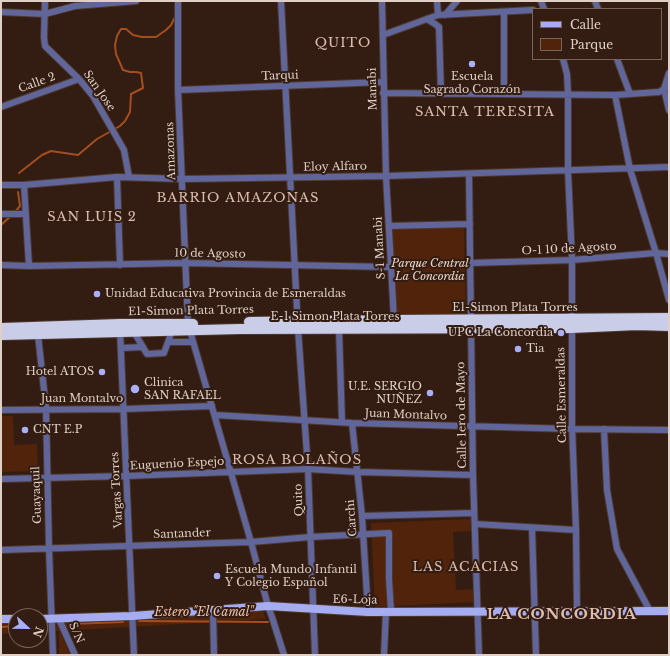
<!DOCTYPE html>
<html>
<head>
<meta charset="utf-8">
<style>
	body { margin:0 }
	#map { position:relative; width:670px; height:656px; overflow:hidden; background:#331c11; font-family:"Libre Baskerville",serif }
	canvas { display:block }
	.frame { position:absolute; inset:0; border:2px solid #dfcfc7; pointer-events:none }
	.legend { position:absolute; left:532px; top:8px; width:130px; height:52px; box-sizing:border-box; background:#331c11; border:1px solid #78645a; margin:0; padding:5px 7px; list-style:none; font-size:12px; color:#dfcfc7 }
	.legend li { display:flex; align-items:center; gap:8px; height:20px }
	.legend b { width:20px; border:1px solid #78645a }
	.north { position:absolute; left:8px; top:608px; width:40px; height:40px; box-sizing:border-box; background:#331c11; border:1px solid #78645a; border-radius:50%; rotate:112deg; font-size:11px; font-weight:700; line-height:16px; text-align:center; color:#dfcfc7 }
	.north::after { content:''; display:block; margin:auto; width:14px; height:18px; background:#a8b0fc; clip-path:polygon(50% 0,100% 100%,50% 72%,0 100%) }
</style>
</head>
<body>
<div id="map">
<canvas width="670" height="656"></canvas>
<div class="frame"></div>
<ul class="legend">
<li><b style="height:5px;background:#a5acef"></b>Calle</li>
<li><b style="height:11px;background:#51230a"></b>Parque</li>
</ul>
<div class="north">N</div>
</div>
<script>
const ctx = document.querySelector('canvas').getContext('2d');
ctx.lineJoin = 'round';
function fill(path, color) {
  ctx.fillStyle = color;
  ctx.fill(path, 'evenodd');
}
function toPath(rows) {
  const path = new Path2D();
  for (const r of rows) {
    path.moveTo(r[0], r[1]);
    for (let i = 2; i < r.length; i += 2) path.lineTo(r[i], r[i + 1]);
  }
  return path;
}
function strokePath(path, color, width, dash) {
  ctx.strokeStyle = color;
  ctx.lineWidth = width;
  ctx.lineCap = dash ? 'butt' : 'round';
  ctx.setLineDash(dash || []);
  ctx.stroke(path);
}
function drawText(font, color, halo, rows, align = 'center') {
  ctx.font = font + ' "Libre Baskerville",serif';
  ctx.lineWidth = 4;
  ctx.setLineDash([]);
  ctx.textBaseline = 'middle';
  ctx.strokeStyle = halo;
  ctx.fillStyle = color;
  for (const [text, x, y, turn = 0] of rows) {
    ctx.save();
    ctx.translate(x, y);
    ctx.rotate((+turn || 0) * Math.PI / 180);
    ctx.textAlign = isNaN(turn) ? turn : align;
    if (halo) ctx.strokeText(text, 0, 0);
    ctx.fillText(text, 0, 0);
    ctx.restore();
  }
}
const green = toPath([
	[464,227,466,316,397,317,392,228],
	[1,416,13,416,14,445,37,444,38,471,1,472],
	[470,519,471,531,453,532,456,590,473,589,474,602,375,607,371,523],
	[263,611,266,619,60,631,70,655,59,655,59,631,40,632,40,620],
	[1,621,16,621,16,633,1,634]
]);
const stream = toPath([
	[19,173,42,155,51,151,78,155,97,139,120,126,125,121,130,112,131,94,143,88,141,73,136,72,130,72,123,70,116,54,115,45,117,36,121,29,126,29,133,35,142,37,156,37,166,30,171,25,176,15],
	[15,212,20,206,18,192],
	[1,225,12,215],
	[139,621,268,622],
	[69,624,123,622],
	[40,625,46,625],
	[1,627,16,626]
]);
const minor = toPath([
	[45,1,44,37,45,46,79,79,93,96,124,150,129,177],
	[178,1,178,90,188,324,251,542,268,606,272,617,284,655],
	[281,1,298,329,308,469,315,655],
	[382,1,386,176,394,320],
	[437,1,438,15],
	[541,1,544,9],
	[595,1,598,9],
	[1,12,45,14,75,6,136,1],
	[504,12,504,94],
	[445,15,457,1],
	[427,19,435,24,439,27,441,94],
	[383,35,438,15,533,10],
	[563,59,567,74,568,94,568,171,572,260,572,425,576,530,577,611],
	[617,59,630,94],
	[669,73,664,89,669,110],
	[178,90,383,82],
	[383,93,615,95,659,92,669,86],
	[615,95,630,169,656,253,669,300],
	[1,107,79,79],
	[469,174,473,475,479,655],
	[117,177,120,265],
	[1,185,24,185,117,177,182,179,386,176,669,167],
	[24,185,29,266],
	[1,214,26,214],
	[389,226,470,224],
	[470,263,572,260,656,253,669,254],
	[1,265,29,266,186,263,390,267],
	[339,329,342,422],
	[120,330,134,655],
	[134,332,147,354,164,353,172,331],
	[38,335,46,408,49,549,53,655],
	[168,342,193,342],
	[121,348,143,347],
	[1,410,124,409,212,406],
	[215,415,352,423,572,429,669,430],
	[352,423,362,516,368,612],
	[604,429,607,490,617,549,650,611],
	[1,479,126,476,308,469,358,472,473,475],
	[362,516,474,513],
	[475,524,576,530],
	[532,528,536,655],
	[1,550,251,542,310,537,389,533,389,579,391,611],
	[213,610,214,655],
	[59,619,75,655],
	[384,655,386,611]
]);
const major = toPath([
	[1,619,16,619],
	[40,619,132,616,268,606,368,612,669,611]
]);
const highway = toPath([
	[249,322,394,320,669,318],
	[3,328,120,324,193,324],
	[1,335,240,329,571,328,637,325,669,326]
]);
const markers = [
	[472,64,4,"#a8b0fc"],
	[97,294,4,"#a8b0fc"],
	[561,333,4,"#a8b0fc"],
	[518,349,4,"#a8b0fc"],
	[102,372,4,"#a8b0fc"],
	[135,389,5,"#a8b0fc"],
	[430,393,4,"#a8b0fc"],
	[25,430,4,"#a8b0fc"],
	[217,576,4,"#a8b0fc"]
];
const streetNames = [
	["Tarqui",280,76,-2],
	["Calle 2",37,83,-20],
	["Manabi",373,89,-91],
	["San Jose",99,91,55],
	["Amazonas",171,151,-92],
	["Eloy Alfaro",335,167,-1],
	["S-1 Manabi",380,248,-93],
	["O-1 10 de Agosto",569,249,-3],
	["10 de Agosto",210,254,1],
	["E1-Simon Plata Torres",515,308],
	["E1-Simon Plata Torres",191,311,-1],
	["E-1 Simon Plata Torres",335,317],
	["Calle Esmeraldas",562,395,-91],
	["Juan Montalvo",82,399],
	["Juan Montalvo",406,415,2],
	["Calle 1ero de Mayo",462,415,-91],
	["Euguenio Espejo",177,464,-3],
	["Vargas Torres",117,490,-93],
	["Guayaquil",37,495,-92],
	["Quito",299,500,-92],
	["Carchi",352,518,-94],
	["Santander",182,534,-2],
	["E6-Loja",355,600,1],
	["S/N",76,633,66]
];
const poiNames = [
	["Escuela",472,77,"center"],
	["Sagrado Corazón",472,90,"center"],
	["Unidad Educativa Provincia de Esmeraldas",105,294],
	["UPC La Concordia",553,333,"right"],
	["Tia",526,349],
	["Hotel ATOS",94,372,"right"],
	["Clinica",144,383],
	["SAN RAFAEL",144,396],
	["U.E. SERGIO",422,387,"right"],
	["NUÑEZ",422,400,"right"],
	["CNT E.P",33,430],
	["Escuela Mundo Infantil",225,570],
	["Y Colegio Español",225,583]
];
const parkNames = [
	["Parque Central",430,264],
	["La Concordia",430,277]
];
const waterNames = [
	["Estero \"El Camal\"",204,613]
];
const quarterNames = [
	["QUITO",343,43],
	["SANTA TERESITA",485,112],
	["BARRIO AMAZONAS",238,198],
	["SAN LUIS 2",92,217],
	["ROSA BOLAÑOS",297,460],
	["LAS ACACIAS",466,567]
];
const districtNames = [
	["LA CONCORDIA",562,615]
];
fill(green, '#51230a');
strokePath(stream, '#a44e20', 2);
strokePath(minor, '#4f392e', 8);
strokePath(major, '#4f392e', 10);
strokePath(highway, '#4f392e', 12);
strokePath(minor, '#60659a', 6);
strokePath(major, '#a5acef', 8);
strokePath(highway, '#c9cde8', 10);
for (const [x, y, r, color] of markers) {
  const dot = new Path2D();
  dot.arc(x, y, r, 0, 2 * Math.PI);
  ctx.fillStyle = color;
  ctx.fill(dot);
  strokePath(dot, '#331c11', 1.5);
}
drawText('11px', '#dfcfc7', '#331c11', streetNames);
drawText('11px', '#dfcfc7', '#331c11', poiNames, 'left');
drawText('italic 11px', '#eed6ca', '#331c11', parkNames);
drawText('italic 12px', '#f3c3ad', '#331c11', waterNames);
ctx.letterSpacing = '1px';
drawText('13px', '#dbbcae', '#331c11', quarterNames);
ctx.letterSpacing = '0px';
ctx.letterSpacing = '1px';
drawText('bold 15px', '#dbbcae', '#331c11', districtNames);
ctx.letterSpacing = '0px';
</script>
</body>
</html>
